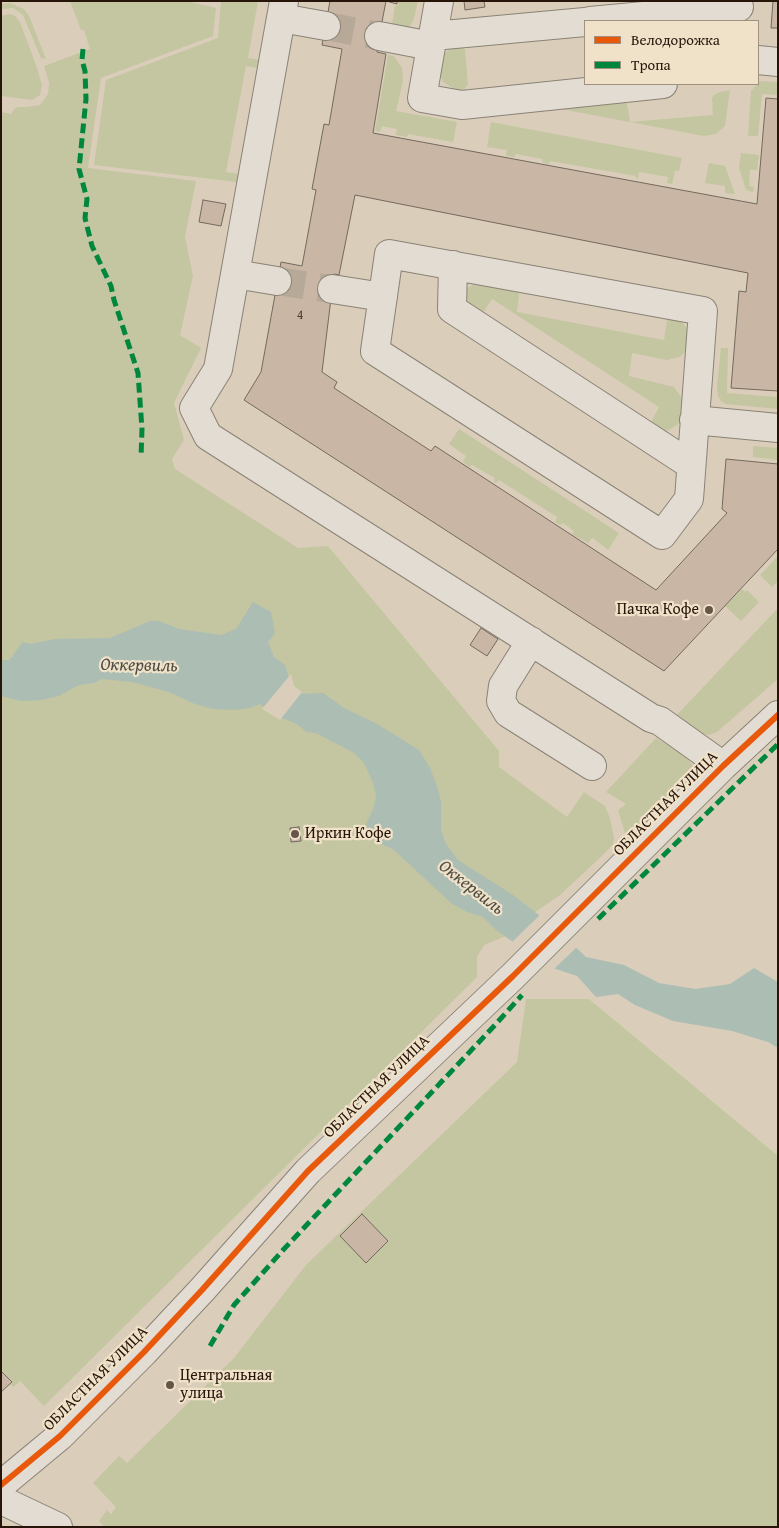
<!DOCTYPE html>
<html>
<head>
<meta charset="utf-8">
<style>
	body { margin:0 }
	#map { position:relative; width:779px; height:1528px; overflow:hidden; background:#daceba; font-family:"Gentium Book Plus",serif }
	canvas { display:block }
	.frame { position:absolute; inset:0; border:2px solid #27150a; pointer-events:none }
	.legend { position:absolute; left:584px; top:20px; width:175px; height:65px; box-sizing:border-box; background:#f0e2c9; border:1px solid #a0907d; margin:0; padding:6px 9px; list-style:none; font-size:15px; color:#27150a }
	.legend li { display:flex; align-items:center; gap:10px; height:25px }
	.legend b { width:25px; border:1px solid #a0907d }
</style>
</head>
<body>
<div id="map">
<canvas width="779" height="1528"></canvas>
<div class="frame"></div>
<ul class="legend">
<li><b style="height:6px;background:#e8590c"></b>Велодорожка</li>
<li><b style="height:6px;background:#00873e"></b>Тропа</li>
</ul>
</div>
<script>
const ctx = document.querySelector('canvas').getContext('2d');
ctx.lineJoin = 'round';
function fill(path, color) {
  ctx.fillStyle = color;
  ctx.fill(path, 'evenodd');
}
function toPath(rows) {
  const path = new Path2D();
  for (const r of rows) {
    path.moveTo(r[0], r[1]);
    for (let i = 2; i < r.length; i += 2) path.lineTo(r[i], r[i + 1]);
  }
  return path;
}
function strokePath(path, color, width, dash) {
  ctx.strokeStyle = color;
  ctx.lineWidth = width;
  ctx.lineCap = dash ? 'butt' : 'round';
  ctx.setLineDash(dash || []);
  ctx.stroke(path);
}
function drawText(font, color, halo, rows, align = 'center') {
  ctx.font = font + ' "Gentium Book Plus",serif';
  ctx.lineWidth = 4.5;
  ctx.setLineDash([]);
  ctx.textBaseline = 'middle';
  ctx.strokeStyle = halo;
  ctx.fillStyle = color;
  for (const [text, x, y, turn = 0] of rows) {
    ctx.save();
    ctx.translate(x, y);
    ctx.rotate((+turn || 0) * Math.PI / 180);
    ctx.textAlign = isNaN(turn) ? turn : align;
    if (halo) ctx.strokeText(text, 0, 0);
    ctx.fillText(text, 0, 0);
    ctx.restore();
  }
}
const green = toPath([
	[70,1,186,1,216,8,213,36,101,78,88,168,196,181,185,237,193,276,180,335,201,348,174,403,184,440,172,459,175,469,298,548,328,546,499,751,499,767,567,817,584,792,605,806,610,818,614,838,613,844,604,854,560,895,518,924,506,936,484,945,477,957,477,977,44,1406,20,1381,13,1387,10,1384,12,1381,1,1370,1,112,11,114,14,109,18,107,27,107,40,105,48,94,49,83,44,66,90,49,84,30,81,30],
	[221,1,258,1,248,58,260,60,258,68,246,66,226,172,239,174,237,182,94,165,106,80,218,38],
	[398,1,418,1,414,19,406,33,392,25,395,5,398,6],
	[10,3,24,9,29,16,46,59,41,58,23,15,13,8,1,9,1,4],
	[10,14,15,16,20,22,37,68,42,85,40,95,32,100,1,96,1,16],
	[461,46,465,50,468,84,465,89,456,90,443,82,439,72,443,54,452,48],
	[388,55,394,56,402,68,403,81,396,111,457,122,453,142,408,134,407,137,396,135,397,129,382,126,380,132,375,131],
	[760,81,778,82,778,95,762,94,758,136,748,136,751,91],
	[730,90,725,126,716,134,704,136,550,107,622,101,626,103,628,108,630,122,713,115,712,98,714,95,720,92],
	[491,122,682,158,679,171,675,171,672,184,667,183,668,177,639,172,638,179,636,178,636,176,550,161,549,164,543,163,542,159,516,154,514,157,506,156,507,150,487,147],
	[741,153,759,155,757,170,750,170,749,186,754,187,753,192,746,190,739,168],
	[709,163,725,166,735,194,725,193,725,186,705,183],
	[478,282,518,291,519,295,517,312,664,340,667,320,670,316,673,316,682,322,688,330,688,344,684,353,679,357,667,360,632,353,629,376,674,387,684,401,684,415,677,425,667,431,659,432,651,427,651,422,659,407,492,299,482,314,467,307,465,298,467,288],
	[721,348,728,348,727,393,778,397,778,409,726,404,721,401,718,396,717,387],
	[459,429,619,533,608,550,593,538,591,539,588,543,572,534,574,531,563,523,560,525,555,522,557,517,499,480,496,483,494,482,495,478,472,465,470,467,463,462,466,456,449,444],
	[753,446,778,448,778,460,753,457],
	[778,556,778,581,772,587,760,575],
	[742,589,745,592,747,590,759,602,741,621,725,606],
	[778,608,778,679,717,732,709,735,699,733,675,717],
	[656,738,685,756,695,768,628,843,618,810,626,804,606,792],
	[526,999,589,999,778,1156,778,1527,105,1527,99,1521,107,1510,111,1514,116,1507,93,1483,119,1456,127,1463,234,1358,306,1265,517,1062]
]);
const water = toPath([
	[253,602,271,612,275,633,268,642,274,657,285,665,292,688,299,694,323,693,344,708,377,724,419,750,430,768,438,789,441,801,441,830,446,844,458,860,513,895,553,926,586,957,624,965,659,983,695,989,730,984,754,968,778,982,778,1048,768,1042,732,1031,673,1021,635,1005,618,994,596,997,577,976,550,967,528,953,495,929,483,917,467,912,452,904,394,850,376,841,369,833,366,824,374,807,376,795,373,783,364,763,354,753,316,733,307,732,295,723,276,716,260,704,250,708,234,710,213,709,195,704,169,692,132,682,102,679,94,683,79,685,59,696,41,700,21,701,1,696,1,660,9,660,12,657,22,642,31,644,55,639,110,638,150,621,159,621,179,629,221,635,236,629]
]);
const pier = toPath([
	[291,674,294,686,302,692,280,720,262,709],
	[541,914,578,946,553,970,527,955,511,943]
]);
const building = toPath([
	[330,1,397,1,397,4,386,1,377,48,377,52,386,54,373,133,757,204,766,98,778,99,778,391,731,388,739,291,746,292,748,273,355,195,339,275,334,274,322,372,337,382,334,388,431,451,435,446,656,590,727,513,722,509,726,459,778,464,778,549,664,671,244,400,261,372,281,262,302,266,316,190,312,189,324,124,329,125,342,49,322,45,330,1],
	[464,1,484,1,485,7,465,10,464,1],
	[773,1,778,1,778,28,771,28,773,1],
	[203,200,226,204,221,226,199,222,203,200],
	[481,628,498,639,487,656,470,645,481,628],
	[299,827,301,841,291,842,290,828,299,827],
	[362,1214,388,1241,366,1263,340,1236,362,1214],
	[1,1371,12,1382,1,1392,1,1371]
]);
const minorTunnel = toPath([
	[326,26,379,36],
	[277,281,332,289]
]);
const minor = toPath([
	[284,1,218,369,194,408,208,436,651,718,660,721,723,766],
	[439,1,422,98,462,105,663,84],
	[281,18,326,26],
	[590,21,739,7],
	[379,36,431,46],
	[433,36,585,22],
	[758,60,778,62],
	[389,254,703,311,689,499,662,535,375,351,389,254],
	[453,265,452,309,691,465],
	[235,274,277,281],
	[332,289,383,297],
	[694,420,778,428],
	[531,641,503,686,501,701,508,713,592,766],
	[1,1485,60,1436,144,1352,202,1290,308,1171,513,976,723,766,778,715],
	[1,1500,58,1527]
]);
const quiet = toPath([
	[83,49,82,60,85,71,86,99,79,169,87,199,85,218,92,246,111,286,114,300,138,373,142,429,141,457],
	[598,919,778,744],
	[210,1346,234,1305,284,1249,495,1025,522,995]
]);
const cycleway = toPath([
	[1,1485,60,1436,144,1352,202,1290,308,1171,513,976,723,766,778,715]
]);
const markers = [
	[709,610,5,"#665648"],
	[295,834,5,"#665648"],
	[170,1385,5,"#665648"]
];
const numberNames = [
	["4",300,315]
];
const poiNames = [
	["Пачка Кофе",699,610,"right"],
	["Иркин Кофе",305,834],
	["Центральная",180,1376],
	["улица",180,1394]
];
const streetNames = [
	["ОБЛАСТНАЯ УЛИЦА",666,804,-45],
	["ОБЛАСТНАЯ УЛИЦА",377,1087,-44],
	["ОБЛАСТНАЯ УЛИЦА",96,1379,-45]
];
const waterNames = [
	["Оккервиль",139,666,1],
	["Оккервиль",471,888,38]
];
fill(green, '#c4c5a1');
fill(water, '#acbdb4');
fill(pier, '#daceba');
fill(building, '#c9b6a5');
strokePath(building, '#73695e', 1);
strokePath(minorTunnel, '#b6a997', 28, [28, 14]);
strokePath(minor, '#8b8276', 30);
strokePath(minor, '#e2dcd2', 28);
strokePath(quiet, '#00873e', 5, [10, 5]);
strokePath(cycleway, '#e8590c', 6);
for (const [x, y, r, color] of markers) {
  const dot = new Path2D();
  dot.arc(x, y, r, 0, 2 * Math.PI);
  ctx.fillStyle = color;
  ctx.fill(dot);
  strokePath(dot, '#f0e2c9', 2);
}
drawText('14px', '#503e32', null, numberNames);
drawText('16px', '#27150a', '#f0e2c9', poiNames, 'left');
drawText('16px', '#27150a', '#f0e2c9', streetNames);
drawText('italic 18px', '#4f4d44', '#f0e2c9', waterNames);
</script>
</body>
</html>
